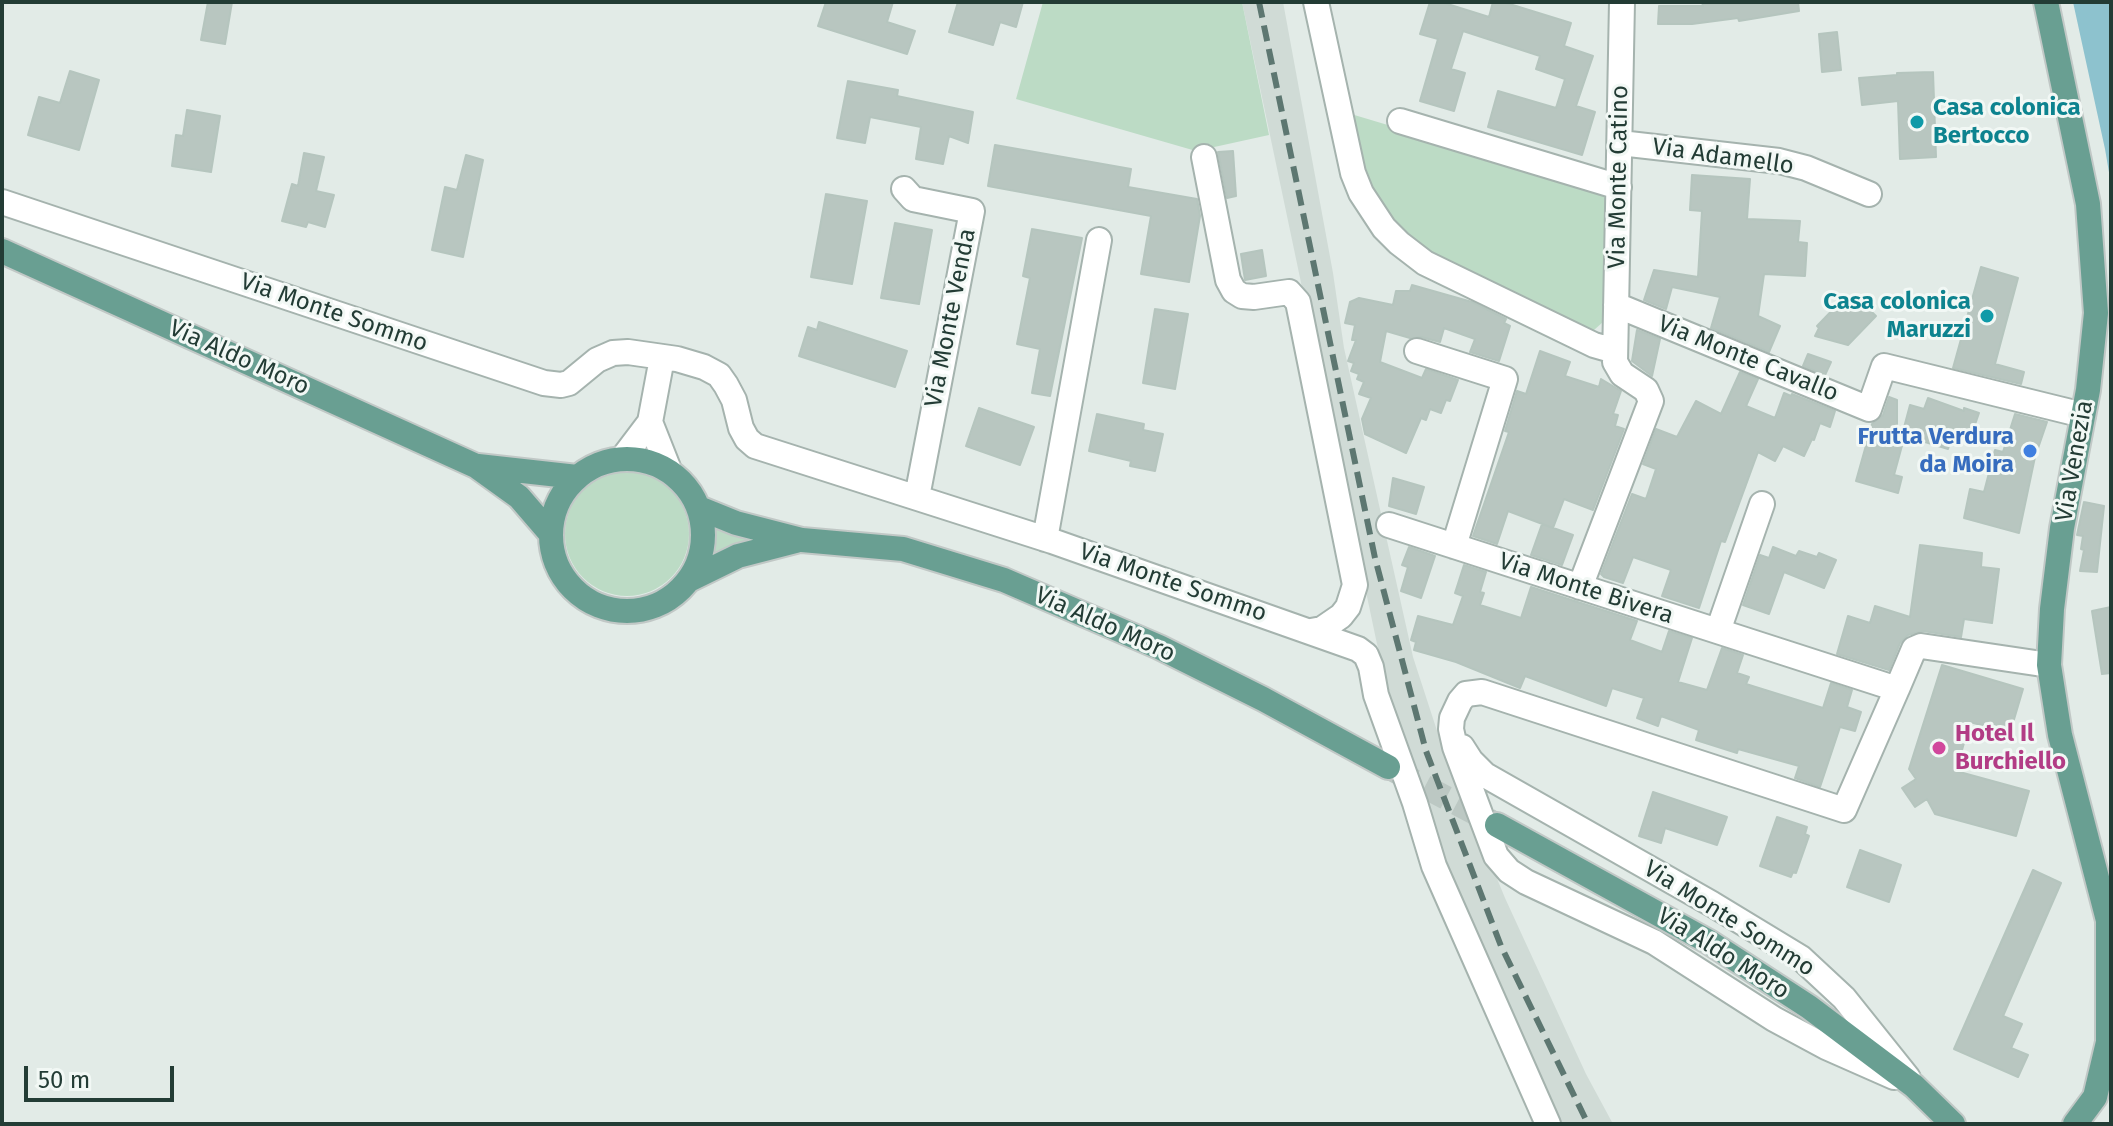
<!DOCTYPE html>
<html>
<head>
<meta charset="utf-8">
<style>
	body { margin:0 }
	#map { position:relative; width:2113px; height:1126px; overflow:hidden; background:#e2ebe7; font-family:"Fira Sans",sans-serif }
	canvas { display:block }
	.frame { position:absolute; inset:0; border:4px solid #233c35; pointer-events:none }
	.scale { position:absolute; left:24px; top:1066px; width:150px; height:36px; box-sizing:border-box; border:4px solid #233c35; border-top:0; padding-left:10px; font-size:24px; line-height:28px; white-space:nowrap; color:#233c35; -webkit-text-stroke:6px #f2f8f5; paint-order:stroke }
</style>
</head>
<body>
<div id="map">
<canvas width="2113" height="1126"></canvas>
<div class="frame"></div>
<div class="scale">50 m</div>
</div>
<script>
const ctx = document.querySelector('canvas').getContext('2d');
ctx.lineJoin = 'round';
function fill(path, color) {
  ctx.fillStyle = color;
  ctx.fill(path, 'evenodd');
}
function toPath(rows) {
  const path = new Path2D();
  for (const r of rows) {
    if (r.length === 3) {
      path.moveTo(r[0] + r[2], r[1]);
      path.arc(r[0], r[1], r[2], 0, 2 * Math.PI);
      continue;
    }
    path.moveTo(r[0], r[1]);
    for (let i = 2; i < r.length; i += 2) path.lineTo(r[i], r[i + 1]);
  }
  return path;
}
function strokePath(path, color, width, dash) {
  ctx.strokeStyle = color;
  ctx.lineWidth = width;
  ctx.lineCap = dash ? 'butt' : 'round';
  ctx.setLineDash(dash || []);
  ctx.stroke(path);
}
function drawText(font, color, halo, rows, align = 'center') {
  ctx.font = font + ' "Fira Sans",sans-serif';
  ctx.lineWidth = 6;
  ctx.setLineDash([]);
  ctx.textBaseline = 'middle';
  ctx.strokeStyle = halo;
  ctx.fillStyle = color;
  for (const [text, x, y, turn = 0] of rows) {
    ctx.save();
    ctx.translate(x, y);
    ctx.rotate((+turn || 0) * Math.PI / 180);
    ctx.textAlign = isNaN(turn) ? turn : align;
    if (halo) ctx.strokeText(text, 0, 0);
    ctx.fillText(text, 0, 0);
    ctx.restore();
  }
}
const built = toPath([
	[1242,2,1283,2,1333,273,1344,348,1413,657,1440,740,1505,898,1586,1074,1613,1124,1558,1124,1461,908,1405,751,1377,644]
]);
const green = toPath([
	[1043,2,1242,2,1269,135,1196,151,1016,99],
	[1351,114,1598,188,1606,195,1606,317,1603,322,1594,330,1582,329,1425,249,1397,226,1366,179],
	[627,534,62],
	[715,526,765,539,714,555]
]);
const water = toPath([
	[2073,2,2111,2,2111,184,2105,149]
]);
const building = toPath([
	[208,2,232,2,225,44,201,40,208,2],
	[826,2,893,2,887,22,915,31,907,54,818,26,826,2],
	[958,2,1023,2,1016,27,1000,22,993,45,949,32,958,2],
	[1430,2,1441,2,1489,17,1493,2,1503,2,1571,23,1564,46,1593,56,1576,106,1595,112,1582,155,1488,127,1498,91,1556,108,1565,79,1536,69,1540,56,1463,31,1451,69,1465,73,1454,111,1420,101,1438,39,1420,34,1430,2],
	[1702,2,1798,2,1799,11,1739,21,1738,18,1692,24,1658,24,1659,6,1703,6,1702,2],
	[1837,32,1841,70,1822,72,1819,34,1837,32],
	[70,71,99,80,79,150,28,135,39,97,60,103,70,71],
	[1933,72,1936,157,1900,159,1898,101,1862,105,1859,78,1897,75,1897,73,1933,72],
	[848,81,898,90,897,96,973,112,968,143,949,136,943,164,916,159,921,127,870,117,865,143,837,138,848,81],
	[187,110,220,116,211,172,172,166,176,135,183,136,187,110],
	[995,145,1131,169,1128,187,1197,199,1200,216,1189,282,1141,274,1151,216,988,186,995,145],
	[1233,151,1236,196,1227,198,1218,152,1233,151],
	[304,153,324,157,316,191,334,195,325,227,308,222,306,227,282,221,292,184,298,186,304,153],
	[466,155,483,160,463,257,432,250,445,187,457,190,466,155],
	[1692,175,1750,179,1747,219,1800,221,1798,242,1807,243,1805,276,1764,274,1758,316,1780,326,1769,352,1711,328,1720,297,1672,287,1666,309,1644,300,1654,270,1698,277,1702,211,1690,210,1692,175],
	[826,194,867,201,852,284,811,277,826,194],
	[895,223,932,230,919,304,881,298,895,223],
	[1032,229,1082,238,1050,396,1032,393,1040,349,1017,344,1030,278,1023,276,1032,229],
	[1262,250,1266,276,1245,280,1241,254,1262,250],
	[1981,267,2018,278,1995,364,2024,372,2021,384,1953,368,1981,267],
	[1412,285,1472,302,1506,319,1504,323,1510,326,1499,361,1470,352,1475,339,1444,328,1440,342,1421,337,1410,338,1386,331,1380,362,1422,378,1426,369,1458,380,1450,401,1446,400,1441,413,1430,409,1426,420,1421,418,1406,453,1365,434,1362,419,1371,398,1359,394,1364,382,1357,379,1359,374,1351,371,1354,363,1348,361,1356,340,1352,340,1355,325,1345,323,1350,302,1359,298,1393,305,1396,291,1410,291,1412,285],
	[1846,296,1851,300,1855,296,1876,316,1848,345,1815,336,1819,328,1817,326,1846,296],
	[1155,309,1188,314,1175,389,1143,383,1155,309],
	[819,322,907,351,895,387,799,356,808,327,817,330,819,322],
	[1637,330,1660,339,1652,376,1632,361,1637,330],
	[1540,351,1570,362,1565,376,1599,387,1601,379,1621,391,1613,414,1618,415,1615,426,1624,429,1593,510,1564,499,1553,528,1508,511,1497,544,1473,536,1509,432,1505,431,1517,391,1526,394,1540,351],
	[1808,354,1831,362,1825,375,1803,366,1808,354],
	[1740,372,1758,379,1746,406,1775,418,1784,393,1791,396,1792,394,1835,411,1830,427,1820,423,1814,440,1812,439,1804,456,1783,446,1775,461,1758,452,1725,542,1721,541,1699,608,1662,596,1671,570,1633,557,1623,583,1604,577,1601,574,1632,494,1646,499,1656,469,1643,464,1656,429,1677,437,1696,401,1721,414,1740,372],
	[1889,397,1897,400,1897,442,1903,442,1894,475,1902,477,1898,493,1856,481,1872,424,1883,415,1889,397],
	[1928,398,1964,411,1964,408,1979,413,1970,439,1953,433,1948,449,1902,435,1910,405,1924,409,1928,398],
	[979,408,1034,427,1020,465,966,446,979,408],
	[1097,414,1144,424,1143,430,1163,434,1155,471,1130,466,1131,461,1089,451,1097,414],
	[2015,414,2047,422,2035,457,2019,533,1964,518,1970,489,1984,492,1995,450,2003,452,2015,414],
	[1393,478,1424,487,1416,514,1389,506,1393,478],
	[2084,502,2104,506,2097,572,2080,571,2084,550,2081,549,2083,536,2077,535,2084,502],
	[1542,524,1573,535,1562,565,1531,555,1542,524],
	[1920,545,1982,553,1981,567,1999,569,1992,623,1964,619,1961,637,1923,631,1908,635,1900,643,1889,670,1837,654,1848,616,1870,623,1875,606,1910,617,1920,545],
	[1409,547,1435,556,1421,598,1401,591,1408,567,1402,565,1409,547],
	[1773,547,1796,556,1799,551,1817,557,1819,553,1836,560,1824,588,1784,572,1769,614,1743,605,1760,555,1769,558,1773,547],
	[1464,565,1486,572,1480,592,1484,593,1480,605,1521,618,1531,587,1637,621,1630,640,1662,652,1669,631,1692,638,1678,682,1707,690,1722,648,1743,655,1737,673,1749,677,1746,684,1823,708,1831,683,1852,690,1847,707,1861,712,1855,731,1840,727,1820,787,1795,778,1799,766,1738,749,1737,753,1696,740,1699,730,1661,716,1658,726,1637,718,1644,698,1612,688,1606,706,1525,676,1520,688,1456,662,1414,650,1416,642,1411,640,1418,616,1453,625,1463,596,1455,593,1464,565],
	[2111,607,2111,673,2102,674,2092,611,2111,607],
	[1942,665,2023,689,2010,733,1970,722,1956,771,2029,791,2016,836,1935,814,1927,799,1915,807,1902,788,1916,779,1909,769,1942,665],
	[1653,792,1727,817,1717,845,1665,828,1661,843,1639,836,1653,792],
	[1777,817,1807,827,1805,834,1809,836,1796,873,1793,872,1791,877,1760,866,1777,817],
	[1860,850,1901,865,1889,902,1847,887,1860,850],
	[2033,870,2061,883,2003,1016,2022,1024,2011,1048,2028,1055,2018,1077,1954,1049,2033,870]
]);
const majorTunnel = toPath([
	[1393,770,1492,822]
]);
const minor = toPath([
	[1316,2,1353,173,1361,193,1384,228,1399,243,1425,263,1594,345,1615,351],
	[1400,121,1619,187],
	[1620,143,1779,161,1806,168,1869,194],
	[1204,157,1228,280,1234,291,1242,296,1254,297,1289,292,1298,302,1355,585,1348,607,1341,616,1322,629,1311,631],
	[904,189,913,199,972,211,917,497],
	[2,202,544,383,561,385,569,383,597,360,613,353,628,352,677,359,704,367,719,375,726,385,734,400,741,428,747,439,755,446,1052,541,1358,649,1366,655,1371,667,1376,695,1415,803,1434,866,1548,1124],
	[1616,305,1869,409,1884,366,2083,415],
	[1417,351,1505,379,1454,546],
	[650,422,669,470],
	[622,459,650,422,662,358],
	[1389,525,1897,689,1914,649,1921,646,2049,665],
	[1045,539,1099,240],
	[1580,587,1651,401,1646,390,1622,374,1615,362,1622,2],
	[1718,631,1762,504],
	[1462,747,1471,761,1485,775,1712,904,1801,958,1844,998,1908,1078],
	[1894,1077,1826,1047,1774,1019,1654,942,1526,882,1509,871,1496,856,1455,747,1451,729,1452,718,1460,701,1466,694,1482,692,1844,810,1897,689]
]);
const major = toPath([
	[2046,2,2088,204,2096,313,2088,390,2062,528,2052,609,2049,665,2060,735,2111,932],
	[2,251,476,466,519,497,550,533],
	[627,535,76],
	[478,466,577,477],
	[699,508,736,523,802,540,903,549,1004,580,1159,647,1263,699,1388,767],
	[689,580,738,556,796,541],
	[1497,825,1709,942,1809,1007,1914,1086,1953,1124],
	[2075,1124,2095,1097,2108,1042,2108,918]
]);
const rail = toPath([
	[1259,2,1375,558,1426,751,1501,946,1588,1124]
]);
const markers = [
	[1917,122,8,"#0f9aa8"],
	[1987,316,8,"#0f9aa8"],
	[2030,451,8,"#3f7fe0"],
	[1939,748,8,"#d1479c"]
];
const cultureNames = [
	["Casa colonica",1933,108],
	["Bertocco",1933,136],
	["Casa colonica",1971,302,"right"],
	["Maruzzi",1971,330,"right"]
];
const streetNames = [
	["Via Adamello",1723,157,8],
	["Via Monte Catino",1619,177,-89],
	["Via Monte Sommo",334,313,19],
	["Via Monte Venda",951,318,-79],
	["Via Aldo Moro",239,358,24],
	["Via Monte Cavallo",1748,359,22],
	["Via Venezia",2075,461,-80],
	["Via Monte Sommo",1173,583,19],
	["Via Monte Bivera",1586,589,18],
	["Via Aldo Moro",1105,625,24],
	["Via Monte Sommo",1729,919,32],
	["Via Aldo Moro",1723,954,32]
];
const shopNames = [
	["Frutta Verdura",2014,437],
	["da Moira",2014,465]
];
const hotelNames = [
	["Hotel Il",1955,734],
	["Burchiello",1955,762]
];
fill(built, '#d0dbd6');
fill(green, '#bcdbc5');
fill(water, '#8dc2ce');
fill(building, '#b8c6c0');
strokePath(building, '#b5c5be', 2);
strokePath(majorTunnel, '#bcc8c3', 24, [24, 12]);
strokePath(minor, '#a5b3ae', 28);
strokePath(major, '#c1c8c6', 28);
strokePath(minor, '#fff', 24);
strokePath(major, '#699f92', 24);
strokePath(rail, '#5d7771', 6, [16, 8]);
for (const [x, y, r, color] of markers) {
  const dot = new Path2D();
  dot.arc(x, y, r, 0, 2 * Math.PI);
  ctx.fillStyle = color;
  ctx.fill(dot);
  strokePath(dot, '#f2f8f5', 3);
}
drawText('bold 24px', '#0d838f', '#f2f8f5', cultureNames, 'left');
drawText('24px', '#233c35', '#f2f8f5', streetNames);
drawText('bold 24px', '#366cbe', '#f2f8f5', shopNames, 'right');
drawText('bold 24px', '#b23c85', '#f2f8f5', hotelNames, 'left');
</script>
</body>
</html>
